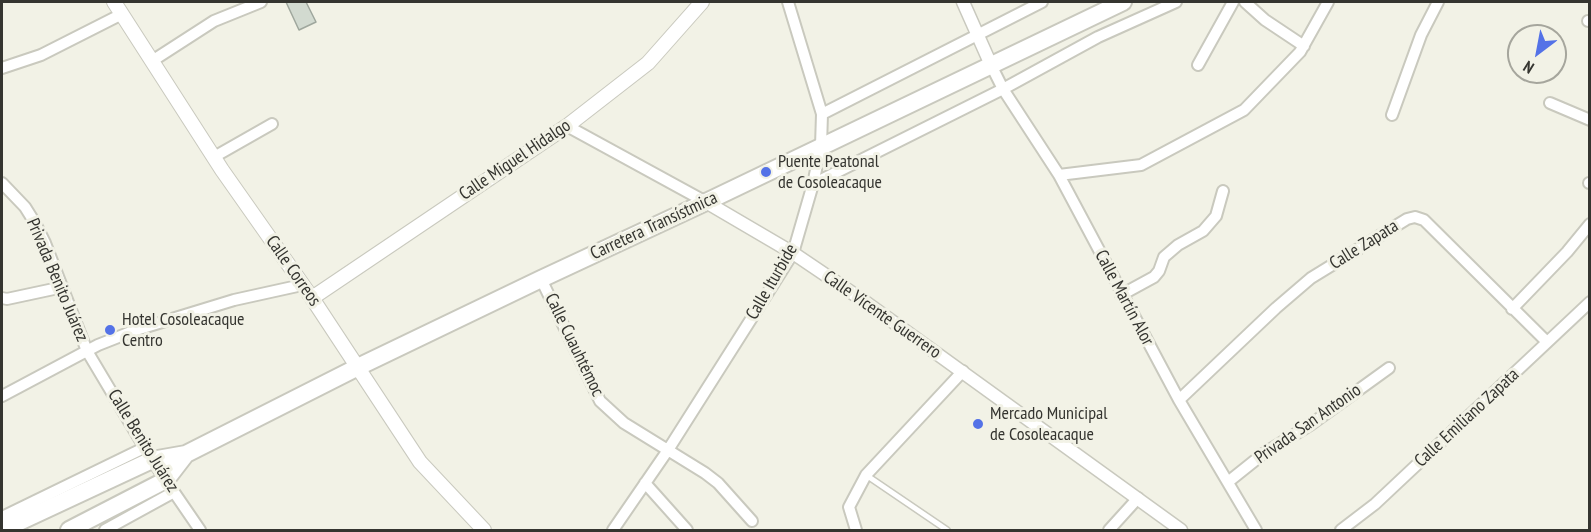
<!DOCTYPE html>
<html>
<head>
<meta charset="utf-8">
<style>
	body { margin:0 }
	#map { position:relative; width:1591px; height:532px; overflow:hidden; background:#f2f2e6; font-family:"PT Sans Narrow",sans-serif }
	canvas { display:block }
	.frame { position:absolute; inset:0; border:3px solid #353530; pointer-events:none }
	.north { position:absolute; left:1507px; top:24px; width:60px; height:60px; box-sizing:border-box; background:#f2f2e6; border:2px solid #a6a69d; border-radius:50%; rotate:212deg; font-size:16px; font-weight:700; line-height:24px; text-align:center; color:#353530 }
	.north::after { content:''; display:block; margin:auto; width:21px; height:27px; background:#5472e7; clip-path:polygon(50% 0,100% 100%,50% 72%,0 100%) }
</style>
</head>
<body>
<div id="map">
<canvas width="1591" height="532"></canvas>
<div class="frame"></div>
<div class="north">N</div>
</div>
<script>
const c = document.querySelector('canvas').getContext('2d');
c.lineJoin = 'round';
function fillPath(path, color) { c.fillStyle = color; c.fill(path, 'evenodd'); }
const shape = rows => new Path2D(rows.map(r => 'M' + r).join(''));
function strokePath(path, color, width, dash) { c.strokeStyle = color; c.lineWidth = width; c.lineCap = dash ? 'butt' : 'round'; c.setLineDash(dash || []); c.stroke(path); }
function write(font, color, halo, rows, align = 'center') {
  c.font = font + ' "PT Sans Narrow",sans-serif'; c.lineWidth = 6; c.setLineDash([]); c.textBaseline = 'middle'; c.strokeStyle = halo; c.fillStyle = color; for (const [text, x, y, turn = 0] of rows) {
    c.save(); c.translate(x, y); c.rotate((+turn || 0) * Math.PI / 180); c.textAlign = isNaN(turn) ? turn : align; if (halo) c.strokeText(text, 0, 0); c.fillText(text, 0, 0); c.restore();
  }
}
const building = shape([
	[286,2,306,2,316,22,299,30,286,2]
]);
fillPath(building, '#d2dad0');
strokePath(building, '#9fa79d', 1.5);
const service = shape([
	[866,475,947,530]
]);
const minor = shape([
	[1245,2,1265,20,1304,46],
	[1588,21,1590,21],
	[152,61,214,21,261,2],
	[991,65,1003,89,1059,175,1179,400,1256,530],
	[1198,65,1233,2],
	[2,68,41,55,122,14],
	[1550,103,1590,120],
	[822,114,1042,2],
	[1392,115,1421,35,1438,2],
	[567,126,706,202],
	[214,157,272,124],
	[1059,175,1141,165,1244,110,1300,52,1328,2],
	[2,183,25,207,35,223,45,243,87,351,152,460,200,530],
	[1589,183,1590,183],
	[813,184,1003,89,1098,37,1176,2],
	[541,279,600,401,624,423,705,473,718,483,752,521],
	[1121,295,1154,277,1159,271,1164,257,1178,245,1203,231,1216,216,1223,191],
	[2,298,7,299,63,287],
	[1512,309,1567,252,1590,224],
	[2,396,98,345,136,330,234,300,302,285],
	[1179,400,1276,308,1311,278,1407,219,1415,217,1424,220,1547,342],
	[1228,482,1263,454,1310,425,1389,368],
	[645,483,687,530],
	[2,517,146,447],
	[105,530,174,492],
	[613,530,668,450,793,253,813,184,821,146,822,114,788,2],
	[856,530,849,507,866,475,963,371],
	[1109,530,1138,498],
	[1341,530,1375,504,1590,302]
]);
const tertiary = shape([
	[963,2,991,65],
	[706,202,793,253,864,301,1181,530]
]);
const secondary = shape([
	[114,2,222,170,312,298,420,462,484,530],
	[312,298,567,126,648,63,702,2]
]);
const primary = shape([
	[2,530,152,460,186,454,358,367,541,279,706,202,1123,2],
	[69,530,166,480,186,454]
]);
strokePath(service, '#c9c9be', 8);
strokePath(minor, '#c9c9be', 14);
strokePath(tertiary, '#c9c9be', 15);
strokePath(secondary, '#c9c9be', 16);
strokePath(primary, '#c9c9be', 20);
strokePath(service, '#fff', 5);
strokePath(minor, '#fff', 10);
strokePath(tertiary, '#fff', 12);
strokePath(secondary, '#fff', 14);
strokePath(primary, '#fff', 16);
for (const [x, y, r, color] of [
	[766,172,6,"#5472e7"],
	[110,330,6,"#5472e7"],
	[978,424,6,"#5472e7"]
]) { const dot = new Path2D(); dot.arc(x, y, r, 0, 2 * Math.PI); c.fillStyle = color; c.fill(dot); strokePath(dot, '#f2f2e6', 2); }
write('18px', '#353530', '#f2f2e6', [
	["Calle Miguel Hidalgo",515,160,-34],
	["Carretera Transístmica",654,226,-25],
	["Calle Zapata",1364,245,-32],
	["Calle Correos",293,271,55],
	["Privada Benito Juárez",57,280,67],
	["Calle Iturbide",772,282,-60],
	["Calle Martín Alor",1124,298,62],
	["Calle Vicente Guerrero",882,315,35],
	["Calle Cuauhtémoc",574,345,64],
	["Calle Emiliano Zapata",1467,418,-43],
	["Privada San Antonio",1308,424,-35],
	["Calle Benito Juárez",143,441,58]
]);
write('18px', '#353530', '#f2f2e6', [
	["Puente Peatonal",778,162],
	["de Cosoleacaque",778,183],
	["Hotel Cosoleacaque",122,320],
	["Centro",122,341],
	["Mercado Municipal",990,414],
	["de Cosoleacaque",990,435]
], 'left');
</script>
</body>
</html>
